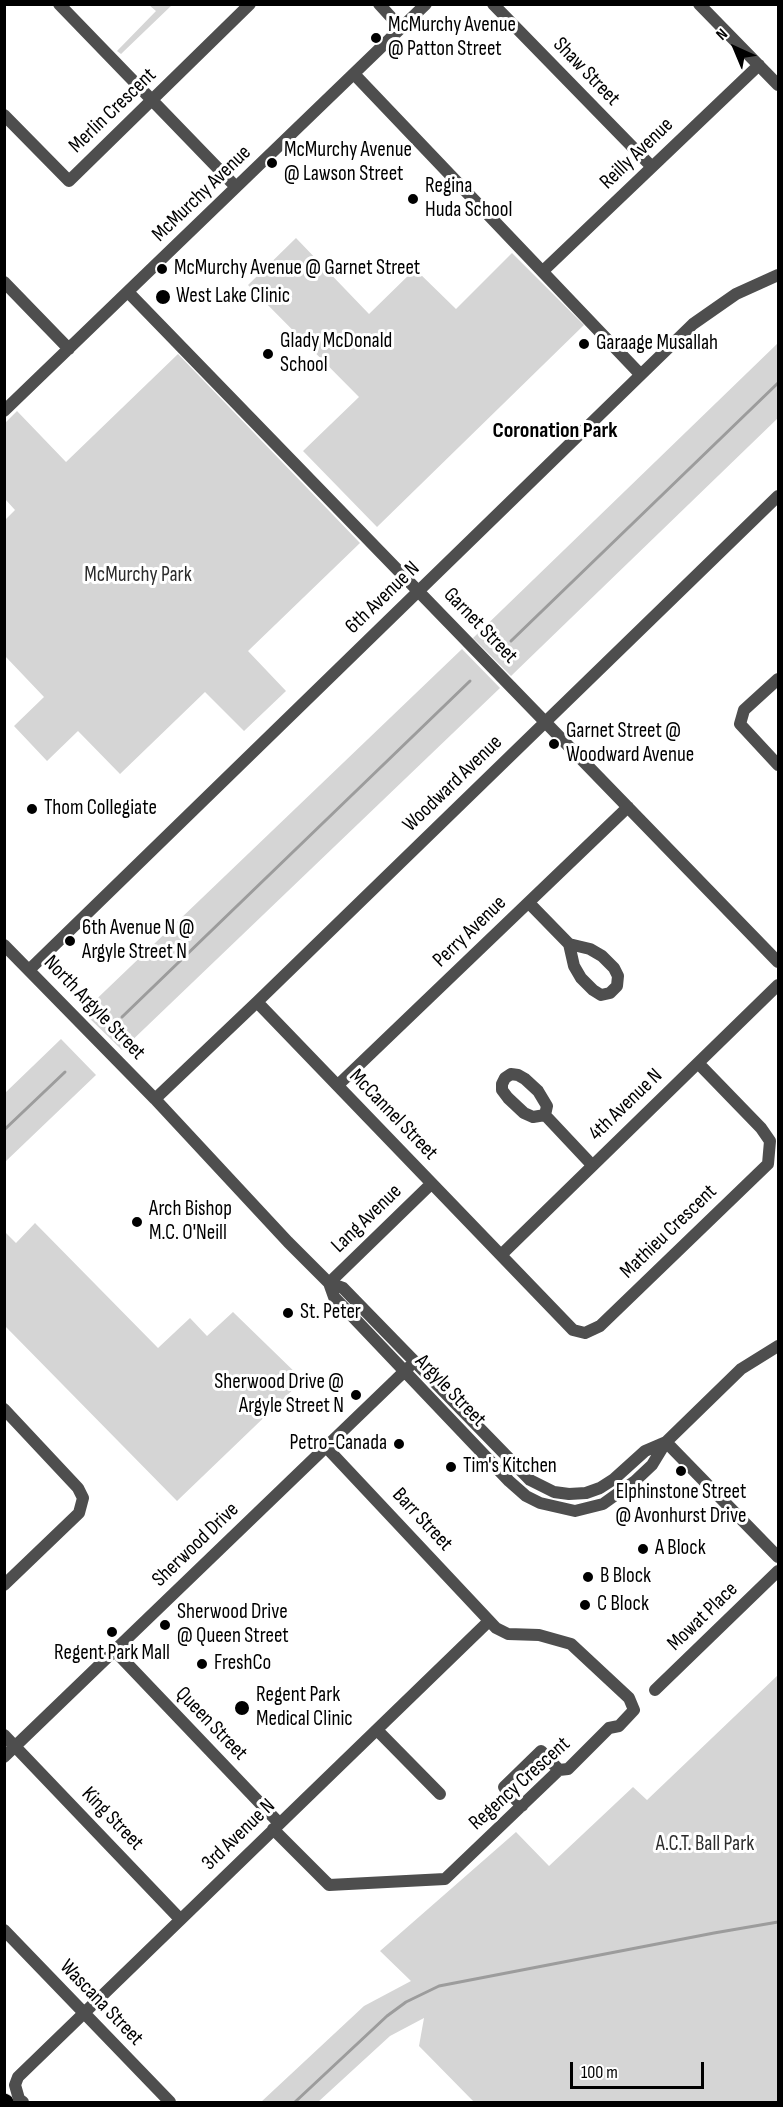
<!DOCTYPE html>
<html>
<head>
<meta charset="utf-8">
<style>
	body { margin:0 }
	#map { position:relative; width:783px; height:2107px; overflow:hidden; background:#fff; font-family:"Sofia Sans Condensed",sans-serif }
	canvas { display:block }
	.frame { position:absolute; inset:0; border:6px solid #000; pointer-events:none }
	.north { position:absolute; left:705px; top:18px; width:60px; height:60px; -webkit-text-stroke:4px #fff; paint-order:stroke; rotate:316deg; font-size:16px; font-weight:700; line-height:24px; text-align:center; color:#000 }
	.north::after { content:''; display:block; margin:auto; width:21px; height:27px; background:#000; clip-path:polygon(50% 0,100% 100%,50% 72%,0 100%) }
	.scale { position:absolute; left:570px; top:2062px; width:134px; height:27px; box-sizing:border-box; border:3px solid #000; border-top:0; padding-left:8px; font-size:18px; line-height:21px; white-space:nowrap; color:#000; -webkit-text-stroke:4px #fff; paint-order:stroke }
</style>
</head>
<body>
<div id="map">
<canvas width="783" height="2107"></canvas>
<div class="frame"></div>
<div class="north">N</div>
<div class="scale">100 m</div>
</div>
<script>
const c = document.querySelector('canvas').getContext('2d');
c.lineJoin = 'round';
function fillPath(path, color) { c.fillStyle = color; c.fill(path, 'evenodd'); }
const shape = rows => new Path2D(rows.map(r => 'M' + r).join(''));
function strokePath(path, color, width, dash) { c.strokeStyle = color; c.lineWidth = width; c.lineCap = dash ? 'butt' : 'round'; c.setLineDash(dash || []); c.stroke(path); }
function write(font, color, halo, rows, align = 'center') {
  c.font = font + ' "Sofia Sans Condensed",sans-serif'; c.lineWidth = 6; c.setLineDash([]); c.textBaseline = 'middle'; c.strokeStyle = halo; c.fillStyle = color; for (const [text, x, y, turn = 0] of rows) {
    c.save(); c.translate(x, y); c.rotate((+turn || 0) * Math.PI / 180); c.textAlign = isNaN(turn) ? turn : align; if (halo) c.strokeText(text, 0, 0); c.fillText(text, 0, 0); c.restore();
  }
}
fillPath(shape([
	[149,5,172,5,121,54,117,51,156,11],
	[296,238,369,314,415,269,456,309,512,253,584,325,377,527,303,451,359,397,248,285],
	[778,343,778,418,511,676,473,638],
	[178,354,360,543,248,651,286,691,244,731,205,692,120,774,78,731,47,761,14,726,44,697,5,656,5,520,15,510,5,499,5,423,17,411,66,462],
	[462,649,500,688,122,1050,83,1012],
	[61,1039,96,1075,5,1162,5,1093],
	[35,1223,158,1348,190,1318,207,1336,233,1312,303,1380,177,1501,5,1326,5,1232,16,1243],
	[778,1675,778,2102,474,2102,419,2046,424,2018,390,2036,318,2102,261,2102,364,2006,411,1981,380,1951,516,1832,549,1866,633,1787,647,1800]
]), '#d5d5d5');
strokePath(shape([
	[511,641,778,383],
	[122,1017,470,681],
	[4,1130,65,1072],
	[295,2102,387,2016,406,2002,439,1986,714,1933,778,1922]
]), '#9c9c9c', 3);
const major = shape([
	[4,2101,6,2102]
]);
strokePath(major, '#dbdbdb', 17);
strokePath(shape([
	[59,4,236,187],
	[379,4,401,28],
	[493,4,652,167],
	[699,4,778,85],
	[354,74,640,374],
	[4,115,69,181,250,4],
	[543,271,759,65],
	[4,282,69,349],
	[128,292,778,962],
	[4,411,426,4],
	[778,679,744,710,740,724,778,765],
	[529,903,569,944,574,966,581,978,593,990,601,995,610,993,617,986,618,976,614,968,602,956,590,949,569,944],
	[4,945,155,1099,288,1242,329,1283,343,1288,530,1480,554,1492,569,1494,586,1493,600,1488,614,1479,645,1451,666,1442],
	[29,970,693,324,736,294,778,275],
	[257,1002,573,1330,585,1333,600,1326,768,1164,770,1141,761,1128,698,1063],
	[511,1074,518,1075,525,1079,538,1091,547,1106,545,1115,533,1117,524,1113,508,1098,502,1090,502,1084,505,1078,511,1074],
	[338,1085,628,807],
	[155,1099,257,1002,778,496],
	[545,1115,592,1165],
	[501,1255,778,985],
	[329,1283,334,1297,509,1481,526,1496,540,1503,575,1511,603,1504,635,1481,652,1465,666,1442,741,1369,778,1346],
	[329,1283,431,1184],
	[4,1409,78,1488,83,1498,79,1513,4,1585],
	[666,1442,778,1557],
	[115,1651,279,1823],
	[655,1690,778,1571],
	[377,1730,440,1794],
	[4,1735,180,1919],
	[4,1757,409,1367],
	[522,1806,504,1787,541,1751,559,1770],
	[273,1829,329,1885,445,1879,559,1770,568,1769,609,1728,619,1726,634,1710,629,1698,571,1644,539,1635,508,1634,496,1628,326,1447],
	[4,1930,170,2102],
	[23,2102,19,2099,15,2085,18,2077,489,1621]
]), '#4e4e4e', 12);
strokePath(major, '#000', 15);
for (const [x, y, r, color] of [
	[376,38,6,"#000"],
	[272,163,6,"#000"],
	[413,199,6,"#000"],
	[162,269,6,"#000"],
	[163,297,8,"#000"],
	[584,344,6,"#000"],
	[268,354,6,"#000"],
	[554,744,6,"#000"],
	[32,809,6,"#000"],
	[70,941,6,"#000"],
	[137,1222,6,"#000"],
	[288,1313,6,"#000"],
	[356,1395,6,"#000"],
	[399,1444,6,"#000"],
	[451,1467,6,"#000"],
	[681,1471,6,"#000"],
	[643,1549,6,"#000"],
	[588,1577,6,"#000"],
	[585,1605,6,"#000"],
	[165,1625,6,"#000"],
	[112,1632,6,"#000"],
	[202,1664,6,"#000"],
	[242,1708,8,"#000"]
]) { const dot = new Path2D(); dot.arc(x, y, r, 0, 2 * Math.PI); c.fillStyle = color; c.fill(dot); strokePath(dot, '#fff', 2); }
write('21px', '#000', '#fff', [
	["McMurchy Avenue",388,26],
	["@ Patton Street",388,50],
	["McMurchy Avenue",284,151],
	["@ Lawson Street",284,175],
	["Regina",425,187],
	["Huda School",425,211],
	["McMurchy Avenue @ Garnet Street",174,269],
	["West Lake Clinic",176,297],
	["Glady McDonald",280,342],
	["School",280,366],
	["Garaage Musallah",596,344],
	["Garnet Street @",566,732],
	["Woodward Avenue",566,756],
	["Thom Collegiate",44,809],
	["6th Avenue N @",82,929],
	["Argyle Street N",82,953],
	["Arch Bishop",149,1210],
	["M.C. O'Neill",149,1234],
	["St. Peter",300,1313],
	["Sherwood Drive @",344,1383,"right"],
	["Argyle Street N",344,1407,"right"],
	["Petro-Canada",387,1444,"right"],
	["Tim's Kitchen",463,1467],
	["Elphinstone Street",681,1493,"center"],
	["@ Avonhurst Drive",681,1517,"center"],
	["A Block",655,1549],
	["B Block",600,1577],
	["C Block",597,1605],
	["Sherwood Drive",177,1613],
	["@ Queen Street",177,1637],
	["Regent Park Mall",112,1654,"center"],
	["FreshCo",214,1664],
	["Regent Park",256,1696],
	["Medical Clinic",256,1720]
], 'left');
write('21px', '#000', '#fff', [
	["Shaw Street",586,72,46],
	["Merlin Crescent",113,111,-44],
	["Reilly Avenue",637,154,-44],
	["McMurchy Avenue",202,194,-44],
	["6th Avenue N",383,598,-44],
	["Garnet Street",480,626,46],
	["Woodward Avenue",453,784,-44],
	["Perry Avenue",470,932,-44],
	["North Argyle Street",94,1008,46],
	["4th Avenue N",626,1105,-44],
	["McCannel Street",393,1115,46],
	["Lang Avenue",367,1219,-44],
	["Mathieu Crescent",669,1232,-44],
	["Argyle Street",450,1391,46],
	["Barr Street",422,1520,47],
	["Sherwood Drive",196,1545,-44],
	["Mowat Place",703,1617,-44],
	["Queen Street",211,1724,46],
	["Regency Crescent",520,1784,-42],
	["King Street",112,1819,46],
	["3rd Avenue N",239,1835,-44],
	["Wascana Street",101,2003,46]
]);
write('21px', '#2c2c2c', '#fff', [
	["McMurchy Park",138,576],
	["A.C.T. Ball Park",705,1845]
]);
write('bold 22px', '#000', '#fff', [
	["Coronation Park",555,431]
]);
</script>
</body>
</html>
